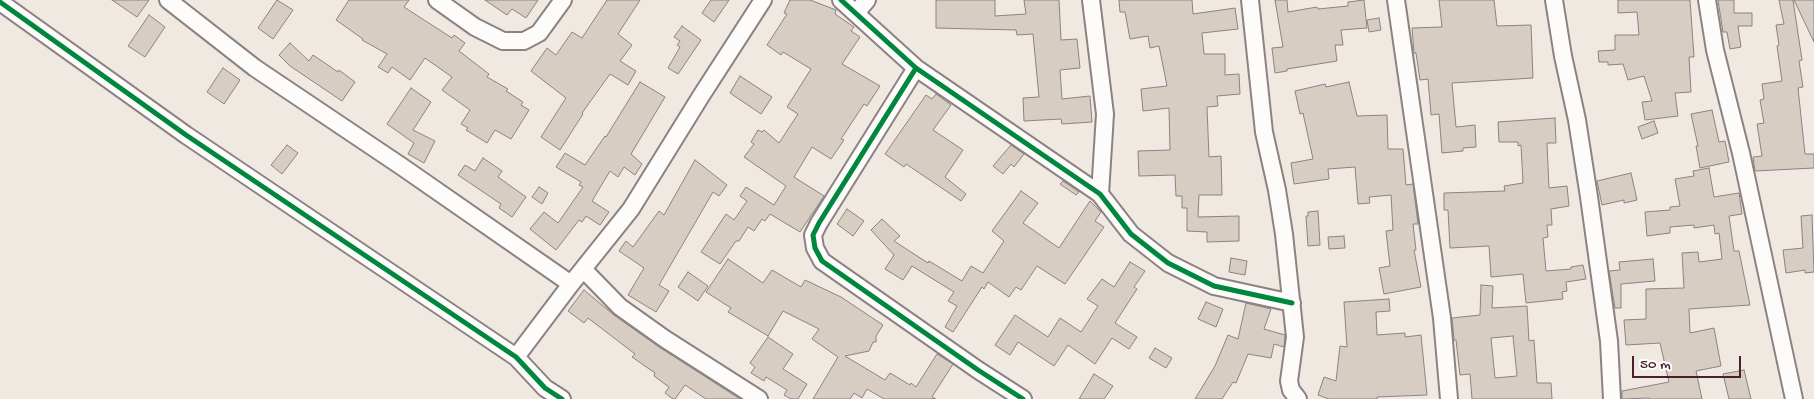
<!DOCTYPE html>
<html>
<head>
<meta charset="utf-8">
<style>
	body { margin:0 }
	#map { position:relative; width:1814px; height:399px; overflow:hidden; background:#efe9e2; font-family:"Gochi Hand",sans-serif }
	canvas { display:block }
	.scale { position:absolute; left:1632px; top:356px; width:109px; height:22px; box-sizing:border-box; border:2px solid #4a1f2b; border-top:0; padding-left:6px; font-size:15px; line-height:18px; white-space:nowrap; color:#4a1f2b; -webkit-text-stroke:4px #fff; paint-order:stroke }
</style>
</head>
<body>
<div id="map">
<canvas width="1814" height="399"></canvas>
<div class="scale">50 m</div>
</div>
<script>
const c = document.querySelector('canvas').getContext('2d');
c.lineJoin = 'round';
function fillPath(path, color) { c.fillStyle = color; c.fill(path, 'evenodd'); }
const shape = rows => new Path2D(rows.map(r => 'M' + r).join(''));
function strokePath(path, color, width, dash) { c.strokeStyle = color; c.lineWidth = width; c.lineCap = dash ? 'butt' : 'round'; c.setLineDash(dash || []); c.stroke(path); }
const building = shape([
	[112,0,149,0,137,17,112,0],
	[277,0,293,10,273,39,258,28,277,0],
	[349,0,409,0,404,7,452,38,454,35,465,43,459,51,489,74,487,77,508,89,506,91,523,102,521,105,529,110,511,139,495,130,487,143,466,130,468,128,461,124,470,110,442,90,452,77,425,58,410,80,392,67,388,73,378,67,387,54,362,40,363,39,336,20,349,0],
	[485,0,538,0,526,18,512,9,507,15,485,0],
	[607,0,640,0,618,34,632,45,620,61,636,71,628,85,610,74,582,113,583,114,560,150,541,137,566,98,531,71,547,48,556,55,572,32,582,38,607,0],
	[711,0,729,0,714,22,702,13,711,0],
	[790,0,810,0,836,10,835,14,854,27,851,31,860,37,842,64,880,86,867,106,864,104,841,139,844,140,831,159,812,147,794,177,824,196,800,232,770,214,765,221,762,219,754,231,748,227,739,241,736,241,720,264,701,252,726,214,734,220,747,201,740,196,746,187,774,205,786,186,744,157,754,144,751,142,758,130,762,132,764,130,779,143,798,114,787,107,811,69,783,52,781,55,767,45,787,14,784,13,790,0],
	[936,0,995,0,995,16,1026,14,1024,0,1059,0,1061,40,1077,39,1080,68,1060,70,1062,99,1090,96,1092,122,1062,124,1061,119,1024,121,1023,98,1039,97,1033,34,1017,35,1016,30,936,28,936,0],
	[1119,0,1192,0,1193,14,1235,8,1238,29,1202,33,1204,54,1225,54,1225,75,1239,74,1240,94,1217,96,1218,106,1207,107,1209,157,1221,156,1222,195,1199,195,1198,217,1239,216,1239,241,1207,242,1207,232,1187,231,1187,208,1182,208,1182,196,1176,196,1175,175,1139,176,1138,151,1170,150,1169,108,1143,111,1141,89,1167,86,1159,46,1150,48,1148,36,1130,39,1125,12,1120,12,1119,0],
	[1275,0,1287,0,1288,12,1317,7,1318,9,1348,6,1348,2,1364,0,1367,28,1341,30,1343,45,1335,45,1337,61,1287,69,1287,71,1275,73,1272,48,1283,47,1275,0],
	[1439,0,1494,0,1497,26,1531,25,1533,78,1452,83,1456,127,1475,125,1476,147,1463,148,1463,151,1442,153,1439,114,1431,115,1428,79,1420,80,1416,53,1414,53,1412,28,1442,27,1439,0],
	[1618,0,1690,0,1694,57,1689,57,1691,92,1675,93,1678,116,1645,120,1642,102,1652,101,1644,76,1628,80,1623,64,1608,65,1608,62,1599,62,1598,51,1615,50,1615,35,1639,35,1637,12,1618,13,1618,0],
	[1718,0,1734,0,1734,13,1752,13,1752,26,1738,26,1741,47,1730,49,1727,32,1723,32,1718,0],
	[1779,0,1793,0,1802,60,1799,61,1803,87,1798,88,1805,154,1814,154,1814,168,1755,171,1753,157,1762,156,1757,124,1764,123,1760,100,1764,99,1762,84,1782,81,1777,46,1779,45,1776,25,1784,24,1779,0],
	[1794,0,1814,0,1814,42,1794,0],
	[149,15,165,27,145,57,128,46,149,15],
	[1379,18,1381,30,1369,32,1367,20,1379,18],
	[682,26,701,40,678,74,668,68,680,47,677,45,680,41,674,37,682,26],
	[290,43,309,61,313,55,338,72,339,70,355,82,342,101,290,66,279,55,290,43],
	[223,68,240,80,224,104,207,92,223,68],
	[740,76,772,97,761,114,730,93,740,76],
	[640,82,665,97,631,154,642,164,635,175,624,167,618,177,610,171,592,201,609,212,600,225,586,216,582,222,579,220,556,250,530,229,544,212,558,223,583,187,579,185,581,182,556,167,565,153,585,165,605,136,606,137,640,82],
	[1349,82,1357,116,1387,115,1388,149,1403,149,1406,185,1413,184,1418,224,1413,224,1416,250,1414,250,1421,287,1384,294,1379,268,1390,266,1386,231,1393,230,1391,195,1369,197,1370,203,1358,204,1355,167,1328,169,1329,179,1294,184,1291,163,1313,159,1303,113,1300,114,1295,91,1325,84,1326,87,1349,82],
	[411,88,431,102,413,130,435,141,424,163,408,154,414,143,387,124,411,88],
	[936,94,951,105,933,130,963,150,945,177,966,194,961,201,906,164,904,167,885,154,926,95,932,99,936,94],
	[1712,110,1719,142,1725,141,1729,162,1700,168,1696,146,1698,146,1691,114,1712,110],
	[1555,118,1556,143,1547,143,1549,188,1567,186,1569,206,1551,209,1552,225,1547,225,1548,237,1543,238,1546,271,1571,269,1571,267,1583,265,1586,279,1566,282,1567,291,1562,292,1563,299,1526,303,1523,274,1491,277,1489,246,1450,248,1448,210,1444,210,1444,193,1505,191,1504,186,1523,183,1521,145,1518,146,1518,142,1499,142,1498,122,1555,118],
	[1654,121,1658,133,1642,139,1638,127,1654,121],
	[287,145,298,153,282,174,271,165,287,145],
	[1011,145,1024,154,1014,167,1011,164,1003,174,993,166,1011,145],
	[483,158,502,171,498,177,526,197,512,217,499,208,501,204,458,175,465,165,475,171,483,158],
	[695,160,727,185,719,196,713,192,659,285,669,291,656,312,628,295,644,268,619,251,626,241,633,247,659,211,664,215,695,160],
	[1709,168,1714,197,1739,193,1742,214,1729,216,1734,251,1739,251,1750,305,1689,309,1690,333,1714,328,1721,366,1696,371,1702,399,1649,399,1649,398,1622,399,1622,391,1669,382,1660,343,1626,345,1624,320,1646,319,1646,289,1684,288,1682,253,1698,252,1699,262,1722,259,1719,233,1715,234,1714,225,1694,228,1694,225,1670,227,1670,233,1647,236,1645,212,1670,210,1670,207,1680,206,1675,179,1694,176,1693,171,1709,168],
	[1631,173,1637,200,1624,203,1624,200,1602,205,1597,181,1631,173],
	[1063,181,1079,192,1076,195,1060,184,1063,181],
	[539,187,548,193,542,204,532,197,539,187],
	[1021,191,1038,203,1023,223,1059,248,1090,201,1101,212,1095,221,1104,227,1065,284,1037,266,1021,290,1016,287,1009,297,988,282,984,289,982,287,953,332,945,327,957,306,948,301,954,292,912,266,903,280,885,269,894,255,871,230,882,219,900,236,894,241,928,263,929,261,962,281,971,266,983,273,1004,241,992,231,1021,191],
	[847,209,864,221,853,236,837,224,847,209],
	[1318,211,1320,245,1308,246,1306,216,1308,216,1308,212,1318,211],
	[1812,215,1814,272,1805,273,1805,270,1786,273,1783,250,1803,248,1801,216,1812,215],
	[1344,236,1345,248,1329,249,1328,237,1344,236],
	[1231,258,1247,261,1245,275,1229,272,1231,258],
	[728,259,763,283,772,270,801,287,805,280,841,297,883,325,876,336,876,342,873,342,869,351,845,356,885,380,890,373,910,385,911,383,916,387,937,354,953,364,932,397,936,399,884,399,867,389,862,398,854,393,850,399,813,399,838,357,812,339,819,329,783,311,768,336,728,312,731,308,706,292,728,259],
	[1653,259,1655,281,1621,284,1621,308,1615,308,1609,271,1620,270,1619,262,1653,259],
	[1130,262,1145,271,1134,287,1137,289,1115,323,1137,337,1129,349,1112,338,1095,364,1068,345,1054,366,1018,342,1010,355,995,345,1015,315,1048,337,1060,318,1081,332,1098,306,1087,299,1102,279,1114,287,1130,262],
	[688,272,708,286,698,301,678,287,688,272],
	[1481,285,1493,286,1492,308,1527,306,1529,341,1534,340,1537,383,1551,383,1552,399,1472,399,1470,374,1460,375,1456,340,1454,340,1452,318,1480,315,1481,285],
	[1513,336,1517,376,1495,378,1491,338,1513,336],
	[584,290,614,315,659,347,740,399,706,399,685,385,675,399,673,399,665,393,669,387,654,376,655,373,632,357,635,354,588,318,584,323,568,311,584,290],
	[1389,299,1390,311,1376,312,1377,335,1405,333,1405,337,1421,335,1427,395,1377,397,1377,399,1329,399,1318,395,1324,377,1336,381,1340,346,1347,347,1344,302,1389,299],
	[1206,302,1223,309,1216,327,1198,319,1206,302],
	[1246,303,1271,309,1264,329,1285,335,1284,347,1274,344,1271,358,1248,354,1236,383,1233,382,1222,399,1195,399,1215,366,1228,335,1238,339,1246,303],
	[768,337,793,354,783,369,807,384,798,399,791,399,784,395,787,390,766,377,764,381,751,373,755,367,750,363,768,337],
	[1155,348,1172,358,1166,368,1149,358,1155,348],
	[1744,370,1751,399,1729,399,1723,374,1744,370],
	[1094,374,1113,386,1104,399,1079,399,1094,374]
]);
fillPath(building, '#d7cdc2');
strokePath(building, '#8d8281', 1);
const street = shape([
	[168,0,255,68,401,166,571,284],
	[437,0,475,27,503,41,524,41,539,33,563,0],
	[841,0,916,68,1100,194,1131,234,1168,263,1214,286,1292,303],
	[1091,0,1105,114,1100,194],
	[1250,0,1264,132,1277,190,1284,234,1295,337,1289,381,1291,390,1298,399],
	[1396,0,1442,318,1449,399],
	[1554,0,1563,56,1577,120,1589,197,1609,341,1612,399],
	[1707,0,1715,50,1741,153,1794,399],
	[0,2,186,135,516,357,545,388,562,399],
	[856,13,867,0],
	[916,68,819,223,813,235,815,248,822,261,978,370,1023,399],
	[583,269,620,307,665,339,759,399],
	[516,357,571,284,631,209,701,96,763,0]
]);
strokePath(street, '#8d8281', 20);
strokePath(street, '#fdfcfb', 16);
strokePath(shape([
	[841,0,916,68,1100,194,1131,234,1168,263,1214,286,1292,303],
	[0,2,186,135,516,357,545,388,562,399],
	[916,68,819,223,813,235,815,248,822,261,978,370,1023,399]
]), '#00873e', 5);
</script>
</body>
</html>
